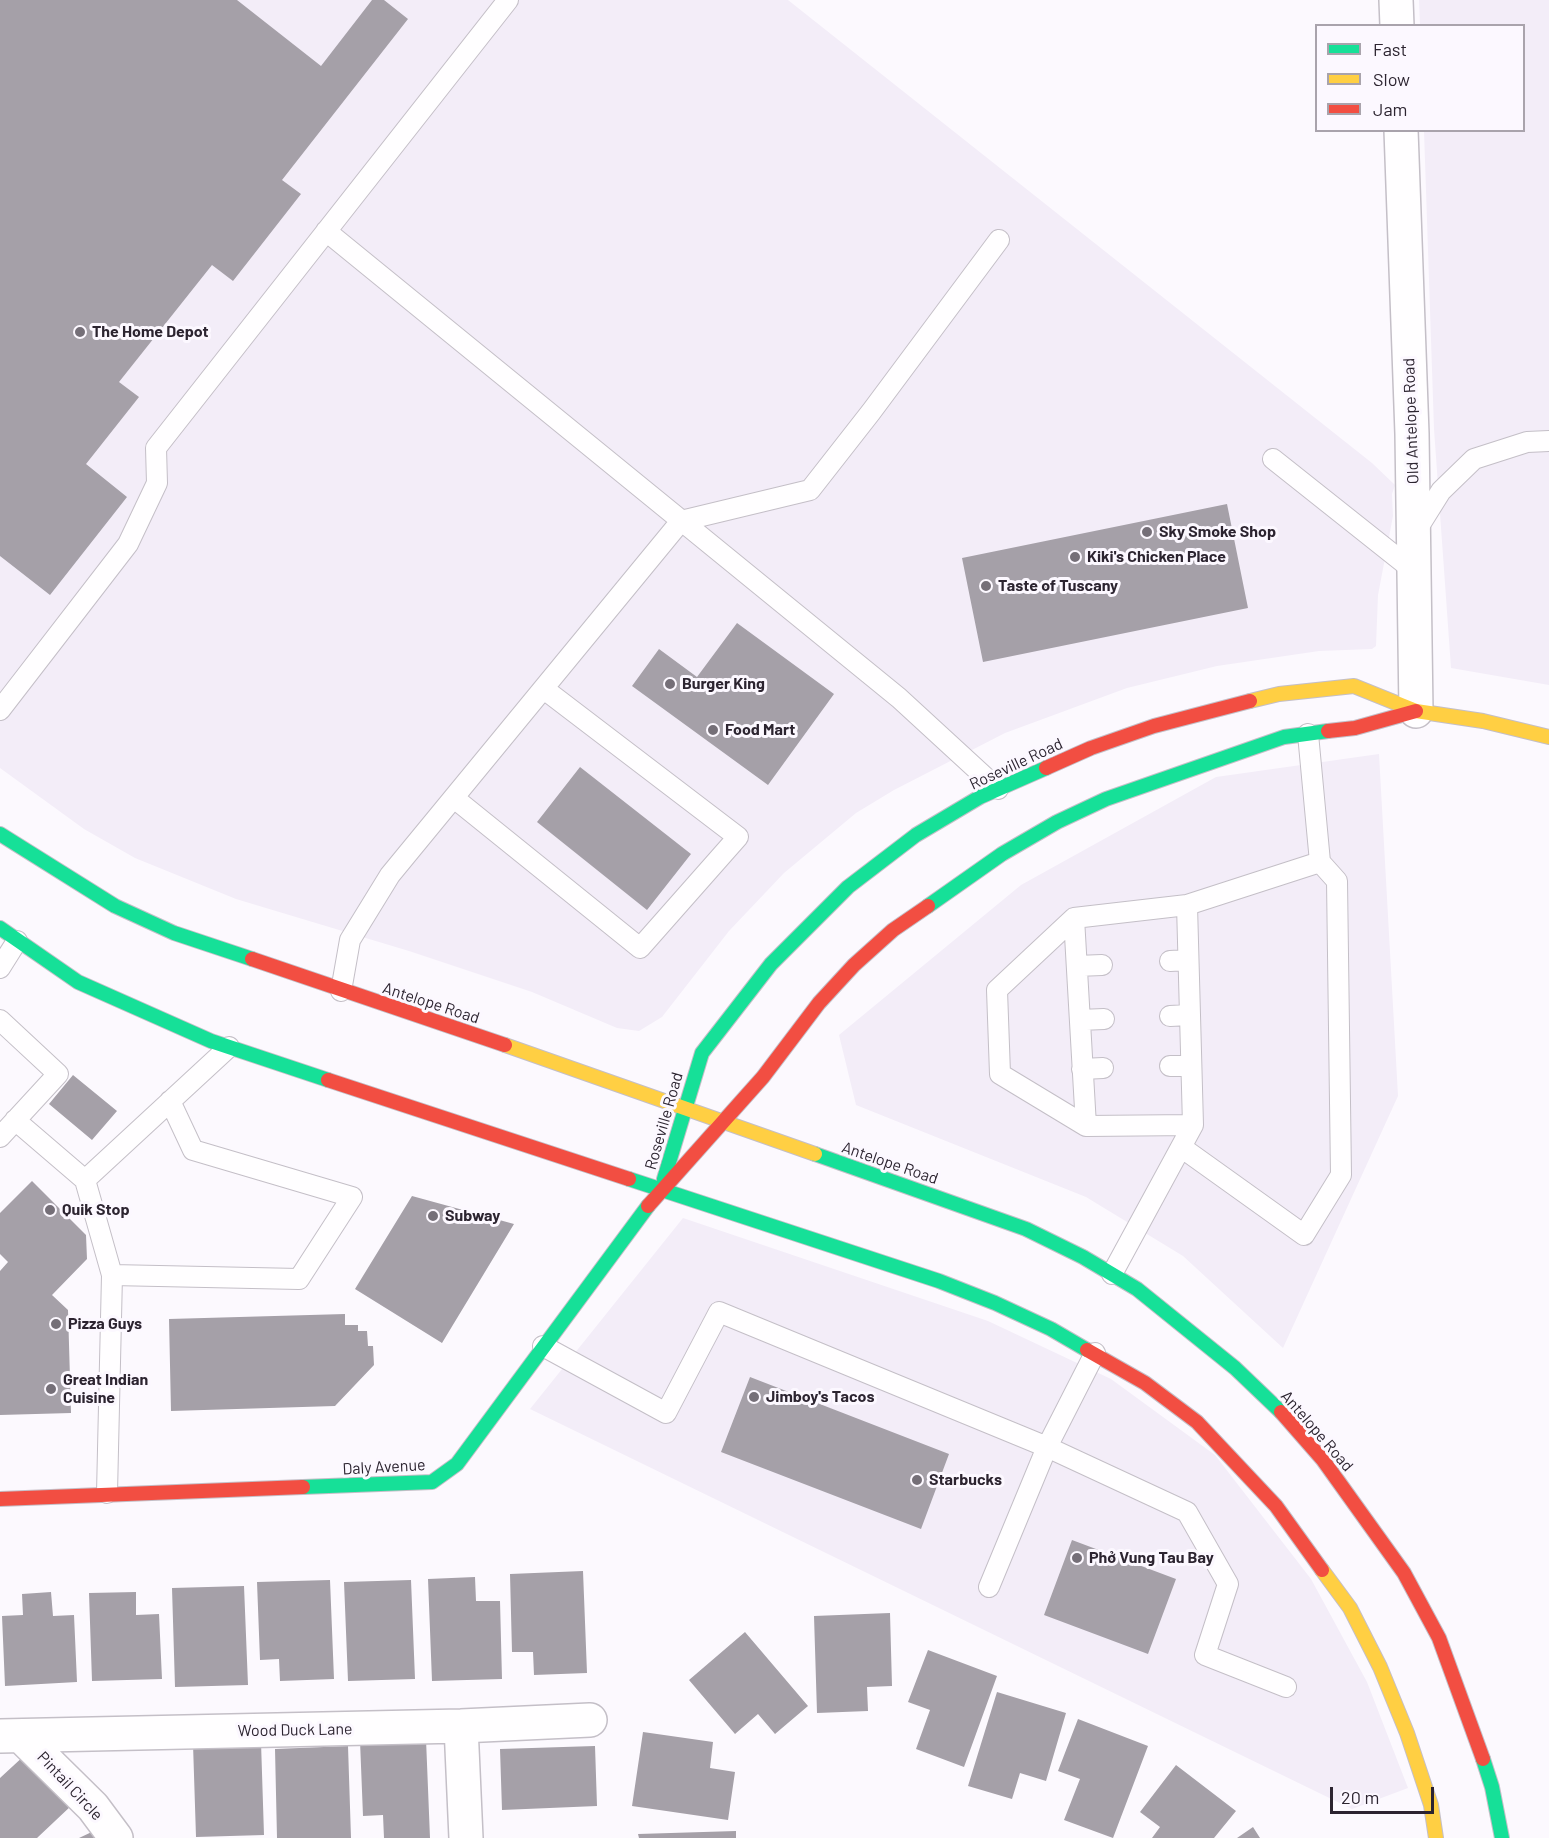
<!DOCTYPE html>
<html>
<head>
<meta charset="utf-8">
<style>
	body { margin:0 }
	#map { position:relative; width:1549px; height:1838px; overflow:hidden; background:#fcf9fe; font-family:Barlow,sans-serif }
	canvas { display:block }
	.legend { position:absolute; left:1315px; top:24px; width:210px; height:108px; box-sizing:border-box; background:#fcf8ff; border:2px solid #a9a3ac; margin:0; padding:8px 10px; list-style:none; font-size:18px; color:#2c2430 }
	.legend li { display:flex; align-items:center; gap:12px; height:30px }
	.legend b { width:30px; border:2px solid #a9a3ac }
	.scale { position:absolute; left:1330px; top:1787px; width:104px; height:27px; box-sizing:border-box; border:3px solid #2c2430; border-top:0; padding-left:8px; font-size:18px; line-height:21px; white-space:nowrap; color:#2c2430; -webkit-text-stroke:4px #fcf8ff; paint-order:stroke }
</style>
</head>
<body>
<div id="map">
<canvas width="1549" height="1838"></canvas>
<ul class="legend">
<li><b style="height:8px;background:#16e098"></b>Fast</li>
<li><b style="height:8px;background:#ffcf43"></b>Slow</li>
<li><b style="height:8px;background:#f24e42"></b>Jam</li>
</ul>
<div class="scale">20 m</div>
</div>
<script>
const c = document.querySelector('canvas').getContext('2d');
c.lineJoin = 'round';
function fillPath(path, color) { c.fillStyle = color; c.fill(path, 'evenodd'); }
const shape = rows => new Path2D(rows.map(r => 'M' + r).join(''));
function strokePath(path, color, width, dash) { c.strokeStyle = color; c.lineWidth = width; c.lineCap = dash ? 'butt' : 'round'; c.setLineDash(dash || []); c.stroke(path); }
function write(font, color, halo, rows, align = 'center') {
  c.font = font + ' Barlow,sans-serif'; c.lineWidth = 6; c.setLineDash([]); c.textBaseline = 'middle'; c.strokeStyle = halo; c.fillStyle = color; for (const [text, x, y, turn = 0] of rows) {
    c.save(); c.translate(x, y); c.rotate((+turn || 0) * Math.PI / 180); c.textAlign = isNaN(turn) ? turn : align; if (halo) c.strokeText(text, 0, 0); c.fillText(text, 0, 0); c.restore();
  }
}
fillPath(shape([
	[0,0,788,0,1372,463,1395,485,1392,494,1393,516,1378,595,1376,646,1372,649,1319,651,1217,666,1127,688,1005,733,894,790,856,813,784,873,729,931,662,1017,639,1031,617,1028,532,992,409,951,236,899,135,858,84,829,0,768],
	[1419,0,1549,0,1549,685,1451,668,1434,429,1424,131,1524,130,1524,26,1420,25],
	[1379,754,1398,1096,1283,1348,1183,1256,1086,1197,856,1105,839,1035,1021,885,1216,777],
	[683,1218,988,1321,1111,1379,1215,1455,1311,1579,1367,1682,1408,1788,1352,1809,530,1409]
]), '#f3edf8');
fillPath(shape([
	[0,0,237,0,321,66,372,0,384,0,408,19,282,180,301,194,233,281,212,265,119,382,139,397,86,464,127,497,50,595,0,556],
	[1227,504,1248,608,983,662,962,558],
	[737,623,834,694,768,785,632,686,659,649,697,677],
	[580,767,691,854,647,910,537,822],
	[73,1075,117,1111,92,1140,49,1104],
	[32,1181,86,1235,87,1259,52,1295,68,1310,71,1413,0,1415,0,1271,8,1262,0,1254,0,1213],
	[412,1196,514,1224,442,1343,355,1289],
	[345,1314,345,1325,358,1325,358,1331,367,1331,368,1346,373,1346,374,1365,335,1406,171,1411,169,1319],
	[750,1377,949,1454,921,1529,721,1452],
	[1072,1540,1176,1579,1148,1654,1044,1615],
	[583,1571,587,1673,534,1675,533,1652,512,1652,510,1574],
	[475,1577,476,1601,500,1601,502,1679,432,1681,428,1579],
	[330,1580,334,1679,280,1681,279,1659,260,1660,257,1582],
	[411,1580,415,1679,348,1681,344,1582],
	[244,1586,248,1685,175,1687,172,1588],
	[51,1592,53,1616,74,1615,77,1682,5,1686,2,1616,23,1615,22,1594],
	[136,1592,136,1615,159,1614,162,1679,92,1681,89,1593],
	[890,1613,892,1686,867,1687,868,1711,817,1713,814,1616],
	[745,1632,808,1706,775,1734,758,1714,735,1734,689,1680],
	[928,1650,997,1676,964,1767,916,1749,930,1710,908,1702],
	[997,1692,1066,1713,1046,1781,1020,1773,1012,1799,968,1786],
	[1078,1719,1148,1746,1113,1838,1064,1820,1080,1779,1058,1771],
	[643,1732,713,1742,710,1768,735,1772,728,1820,632,1806],
	[426,1739,430,1838,384,1838,383,1815,363,1816,360,1741],
	[261,1742,264,1835,196,1837,193,1744],
	[348,1746,351,1838,277,1838,275,1749],
	[595,1746,597,1806,502,1810,500,1749],
	[26,1754,72,1805,37,1838,0,1838,0,1778],
	[1176,1765,1236,1811,1214,1838,1152,1838,1160,1827,1140,1812],
	[1253,1827,1260,1838,1237,1838],
	[96,1830,100,1838,79,1838],
	[736,1831,736,1838,639,1838,638,1834]
]), '#a5a0a8');
const lane = shape([
	[326,231,899,698,998,789],
	[1273,459,1414,571],
	[1416,531,1441,491,1474,459,1527,442,1549,441],
	[0,710,128,544,157,483,156,448,508,0],
	[454,798,640,948,738,837,544,689],
	[1187,905,1074,918,1086,1126,1193,1125],
	[1074,918,997,990,1000,1074,1086,1126],
	[1170,961,1188,960],
	[1077,966,1102,965],
	[0,968,17,941],
	[341,991,350,940,390,875,681,521,810,490,871,412,999,240],
	[1170,1016,1189,1015],
	[0,1020,58,1074,0,1137],
	[1080,1020,1104,1019],
	[1170,1066,1191,1066],
	[1082,1069,1103,1068],
	[15,1120,85,1180,229,1047],
	[1181,1147,1304,1235,1341,1175,1337,881,1320,862],
	[85,1180,112,1275],
	[1112,1274,1193,1125,1187,905,1320,862,1308,734],
	[543,1346,666,1413,719,1312,1047,1447,1095,1353],
	[107,1493,112,1275,299,1279,352,1197,193,1150,170,1101],
	[989,1587,1047,1447,1187,1512,1228,1584,1205,1655,1286,1687]
]);
const street = shape([
	[1396,0,1397,26],
	[1401,130,1412,434,1416,711],
	[461,1726,466,1838],
	[0,1736,461,1726,590,1720],
	[21,1736,93,1807,116,1838]
]);
const fast = shape([
	[0,834,115,906,174,933,252,959],
	[928,906,1002,854,1057,822,1106,799,1284,737,1328,731],
	[0,928,78,982,211,1041,328,1080],
	[815,1154,1026,1229,1083,1257,1137,1289,1235,1368,1281,1412],
	[629,1179,939,1281,995,1303,1051,1329,1087,1350],
	[664,1179,702,1053,771,964,848,887,916,835,980,797,1046,768],
	[303,1487,432,1482,457,1464,648,1206],
	[1483,1759,1492,1787,1502,1838]
]);
const slow = shape([
	[1250,701,1279,694,1354,686,1416,711,1483,721,1549,737],
	[505,1045,815,1154],
	[1322,1570,1350,1608,1380,1667,1407,1733,1431,1805,1436,1838]
]);
const jam = shape([
	[1328,731,1355,728,1416,711],
	[1046,768,1091,748,1154,726,1250,701],
	[252,959,505,1045],
	[328,1080,629,1179],
	[648,1206,763,1077,819,1003,854,965,893,930,928,906],
	[1087,1350,1145,1383,1197,1422,1276,1506,1322,1570],
	[1281,1412,1323,1460,1404,1573,1439,1638,1483,1759],
	[0,1499,303,1487]
]);
strokePath(lane, '#c4bfc7', 22);
strokePath(street, '#c4bfc7', 36);
strokePath(fast, '#c4bfc7', 16);
strokePath(slow, '#c4bfc7', 16);
strokePath(jam, '#c4bfc7', 16);
strokePath(lane, '#fffeff', 20);
strokePath(street, '#fffeff', 33);
strokePath(fast, '#16e098', 14);
strokePath(slow, '#ffcf43', 14);
strokePath(jam, '#f24e42', 14);
for (const [x, y, r, color] of [
	[80,332,6,"#756f78"],
	[1147,532,6,"#756f78"],
	[1075,557,6,"#756f78"],
	[986,586,6,"#756f78"],
	[670,684,6,"#756f78"],
	[713,730,6,"#756f78"],
	[50,1210,6,"#756f78"],
	[433,1216,6,"#756f78"],
	[56,1324,6,"#756f78"],
	[51,1389,6,"#756f78"],
	[754,1397,6,"#756f78"],
	[917,1480,6,"#756f78"],
	[1077,1558,6,"#756f78"]
]) { const dot = new Path2D(); dot.arc(x, y, r, 0, 2 * Math.PI); c.fillStyle = color; c.fill(dot); strokePath(dot, '#fcf8ff', 2); }
write('bold 16px', '#2c2430', '#fcf8ff', [
	["The Home Depot",92,332],
	["Sky Smoke Shop",1159,532],
	["Kiki's Chicken Place",1087,557],
	["Taste of Tuscany",998,586],
	["Burger King",682,684],
	["Food Mart",725,730],
	["Quik Stop",62,1210],
	["Subway",445,1216],
	["Pizza Guys",68,1324],
	["Great Indian",63,1380],
	["Cuisine",63,1398],
	["Jimboy's Tacos",766,1397],
	["Starbucks",929,1480],
	["Phở Vung Tau Bay",1089,1558]
], 'left');
write('16px', '#2c2430', '#fcf8ff', [
	["Old Antelope Road",1411,421,-92],
	["Roseville Road",1016,764,-25],
	["Antelope Road",431,1003,18],
	["Roseville Road",664,1121,-74],
	["Antelope Road",890,1163,19],
	["Antelope Road",1317,1431,49],
	["Daly Avenue",384,1467,-3],
	["Wood Duck Lane",295,1730,-1],
	["Pintail Circle",70,1786,47]
]);
</script>
</body>
</html>
